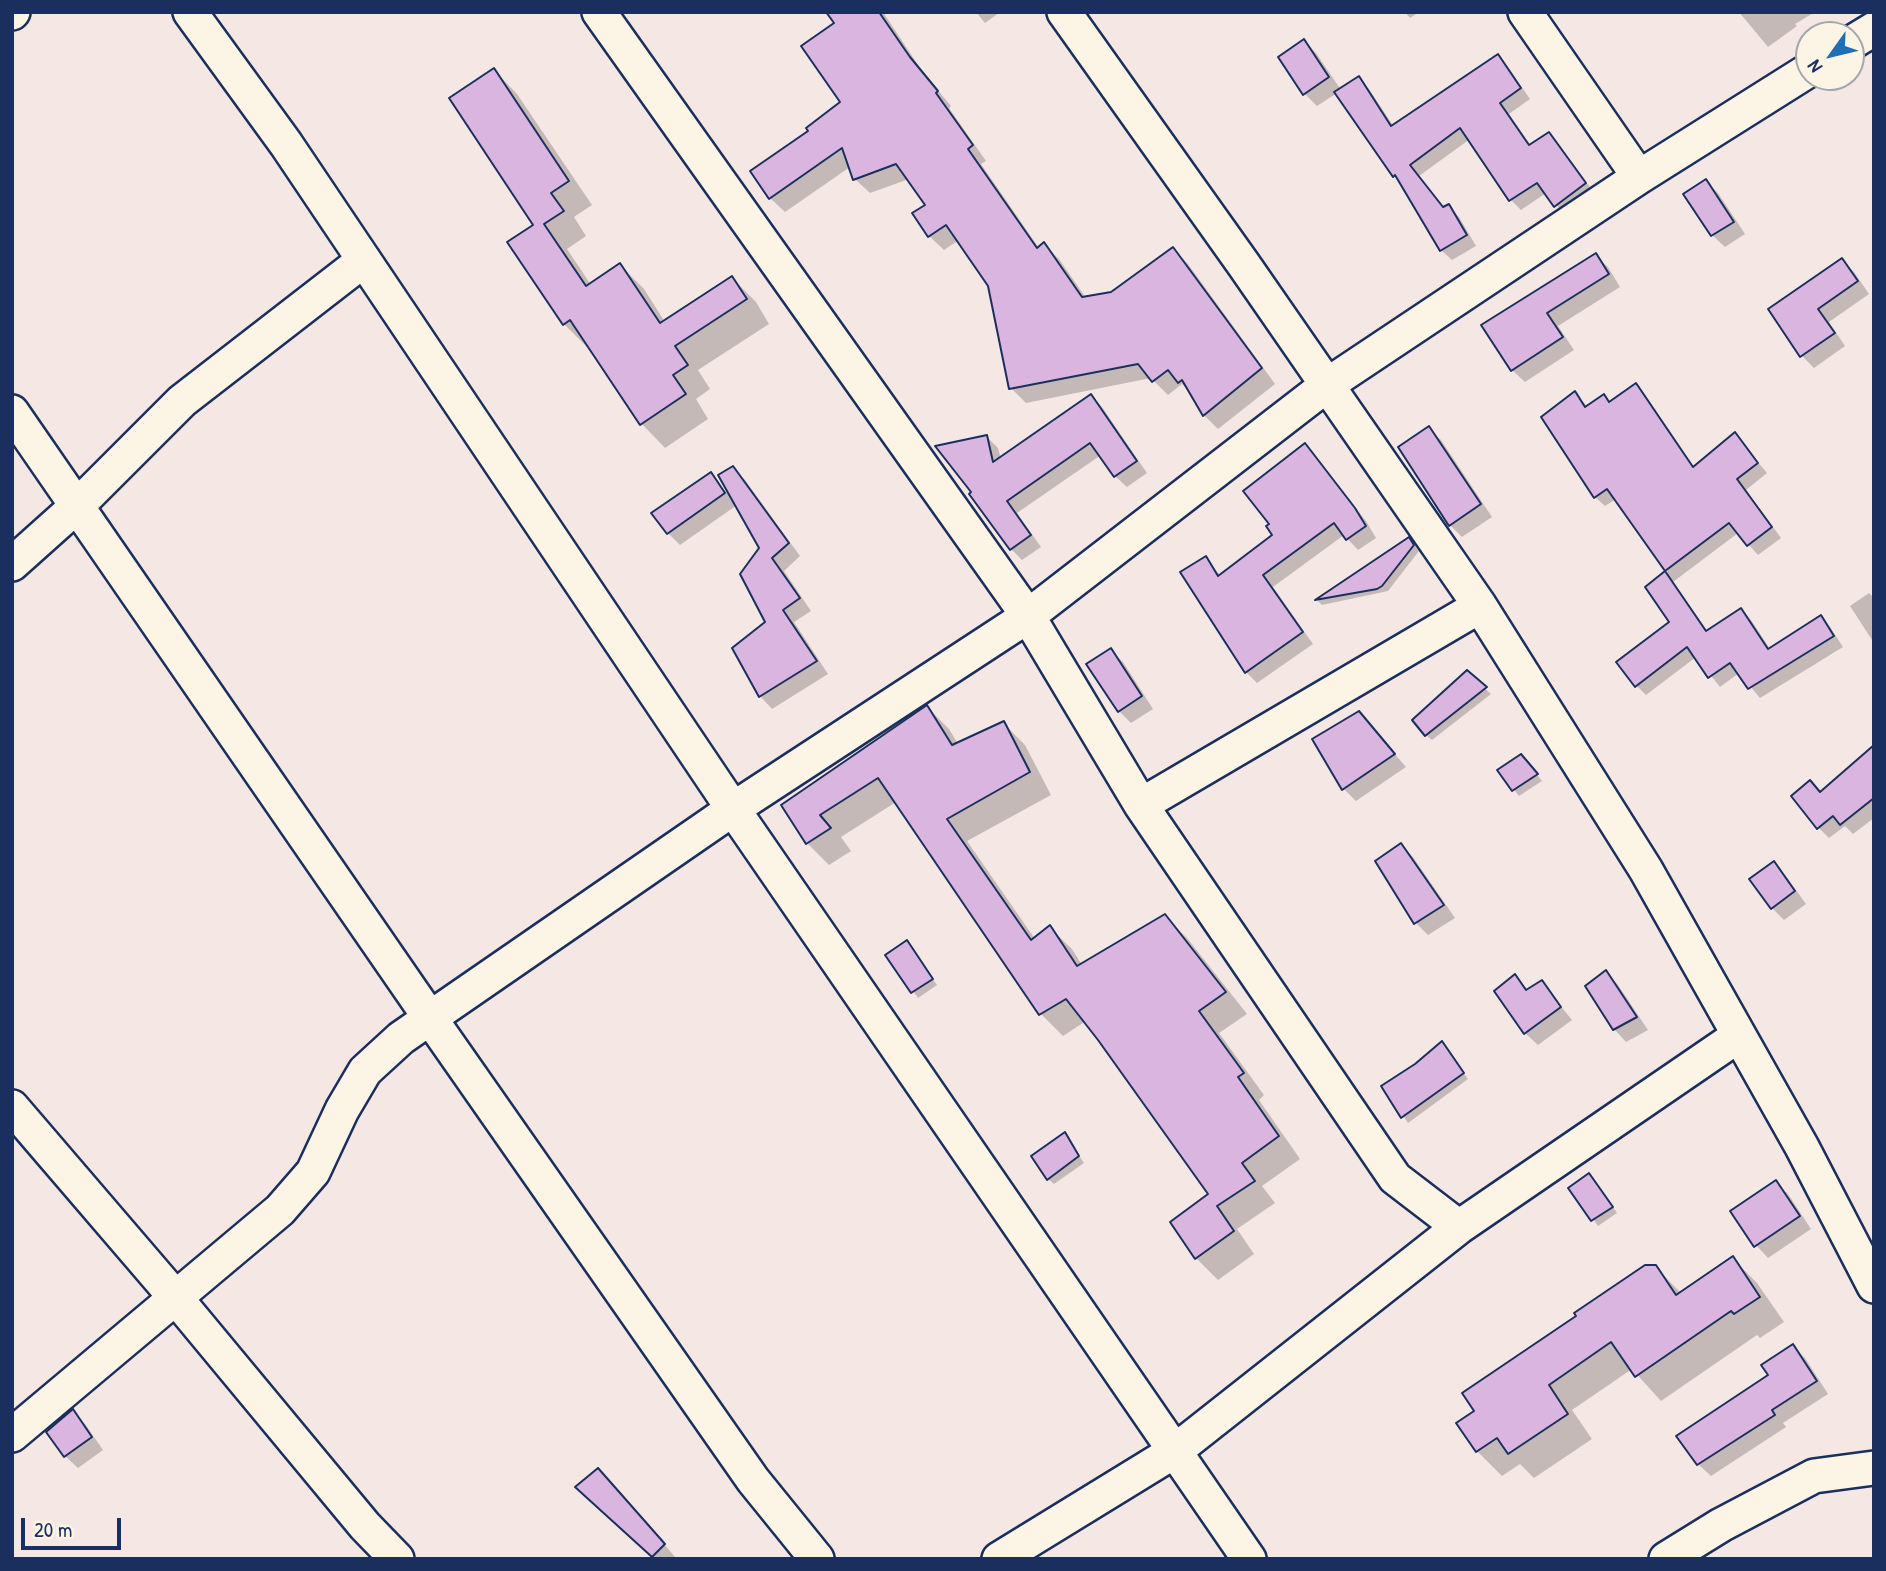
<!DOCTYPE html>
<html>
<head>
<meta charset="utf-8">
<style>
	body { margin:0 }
	#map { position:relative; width:1886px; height:1571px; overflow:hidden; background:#f5e8e4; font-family:"Patrick Hand",sans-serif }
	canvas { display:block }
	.frame { position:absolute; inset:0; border:14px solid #1b2f5e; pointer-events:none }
	.north { position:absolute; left:1795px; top:21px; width:70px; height:70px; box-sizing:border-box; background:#fcf5e5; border:2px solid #a2a6af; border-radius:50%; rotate:236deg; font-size:19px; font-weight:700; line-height:28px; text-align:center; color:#1b2f5e }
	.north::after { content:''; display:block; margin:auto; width:24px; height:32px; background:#1f6fb2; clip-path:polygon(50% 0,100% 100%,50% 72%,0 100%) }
	.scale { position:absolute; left:21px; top:1518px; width:100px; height:32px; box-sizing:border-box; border:4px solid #1b2f5e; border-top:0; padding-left:9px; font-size:21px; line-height:24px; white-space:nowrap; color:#1b2f5e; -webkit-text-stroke:5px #fcf5e5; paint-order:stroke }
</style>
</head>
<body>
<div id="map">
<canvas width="1886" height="1571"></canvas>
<div class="frame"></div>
<div class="north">N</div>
<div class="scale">20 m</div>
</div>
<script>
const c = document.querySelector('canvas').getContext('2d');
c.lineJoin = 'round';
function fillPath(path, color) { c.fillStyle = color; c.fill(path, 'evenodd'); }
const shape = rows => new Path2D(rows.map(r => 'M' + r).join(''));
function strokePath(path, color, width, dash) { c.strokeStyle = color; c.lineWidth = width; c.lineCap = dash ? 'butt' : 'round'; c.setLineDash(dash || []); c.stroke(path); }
fillPath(shape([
	[828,12,883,12,924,74,951,106,949,108,986,161,981,164,1039,248,1044,245,1059,259,1086,298,1112,294,1173,249,1188,264,1275,384,1218,429,1204,415,1191,393,1182,384,1168,395,1151,378,1026,403,1011,388,990,285,959,240,944,250,929,236,928,205,909,179,870,193,855,179,850,167,785,212,770,198,810,131,842,103,836,24],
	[976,12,1000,12,985,23],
	[1405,12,1419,12,1410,18],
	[1739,12,1815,12,1795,24,1797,26,1768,47],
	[1304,41,1316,53,1341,90,1358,79,1369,89,1394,127,1498,57,1508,67,1530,99,1509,114,1531,146,1548,135,1559,145,1595,194,1566,216,1546,193,1521,210,1511,200,1470,139,1419,176,1444,209,1448,206,1459,217,1476,246,1452,260,1441,250,1404,185,1394,176,1337,93,1317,106,1305,94],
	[494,70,517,94,592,205,574,217,586,236,567,249,591,285,620,265,644,289,665,322,732,278,756,302,769,324,698,370,710,389,696,399,708,419,665,448,642,424,590,346,588,348,564,324],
	[1705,181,1718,193,1745,234,1725,247,1712,235,1685,194],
	[1595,255,1608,267,1620,287,1558,326,1574,350,1525,382,1512,370,1484,325],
	[1842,260,1854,272,1869,294,1829,322,1845,346,1814,368,1802,356,1770,310],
	[1635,385,1645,395,1694,468,1735,435,1767,473,1746,490,1781,538,1758,555,1738,533,1673,582,1708,632,1741,610,1751,620,1770,649,1820,617,1830,627,1843,647,1760,698,1739,673,1720,687,1696,657,1646,695,1636,685,1672,622,1647,587,1668,571,1616,499,1605,506,1595,497,1575,393,1588,407,1604,396,1611,403],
	[1091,396,1102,407,1147,473,1127,487,1115,476,1101,455,1017,513,1041,547,1022,560,1011,549,987,437,998,448,1001,459],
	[1428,428,1441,440,1492,517,1462,537,1450,525],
	[1305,445,1366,521,1376,538,1358,550,1344,535,1273,587,1313,644,1257,683,1246,672,1205,558,1221,576,1275,535],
	[733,468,745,480,800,556,784,571,811,611,794,622,828,674,772,709,760,696,767,622,761,548,737,505,680,545,668,533,710,474,728,494,730,493],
	[1409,539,1419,551,1388,591,1322,605,1318,601],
	[1869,593,1874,598,1874,643,1850,606],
	[1110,650,1123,662,1153,709,1131,723,1119,711],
	[1467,672,1491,694,1432,740,1426,735],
	[927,707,949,729,958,744,1003,723,1025,745,1051,795,967,841,1035,939,1050,928,1072,949,1082,965,1165,916,1187,938,1247,1014,1219,1033,1264,1095,1259,1100,1300,1159,1262,1186,1275,1203,1237,1229,1254,1254,1218,1280,1196,1258,1210,1194,1086,1021,1063,1036,1041,1014,896,802,841,837,851,851,829,865,807,843,783,805],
	[1359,713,1406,767,1356,801,1344,789,1315,740],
	[1874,751,1874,818,1853,834,1845,826,1829,838,1818,827,1821,793],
	[1527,762,1542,781,1519,796,1499,771],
	[1401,845,1413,857,1455,918,1428,935,1416,923,1377,862],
	[1774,864,1786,876,1806,904,1784,920,1772,908],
	[907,943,937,985,918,998,887,955],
	[1606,972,1618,985,1648,1030,1626,1042,1614,1029],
	[1515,976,1529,991,1542,983,1572,1020,1538,1045,1525,1033,1497,991],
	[1447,1049,1468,1079,1408,1123,1384,1086],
	[1065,1134,1084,1163,1054,1184,1048,1179],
	[1595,1181,1617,1213,1598,1226,1571,1188],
	[1775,1182,1788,1194,1811,1229,1768,1258,1756,1245],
	[1732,1258,1757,1283,1784,1322,1760,1338,1757,1335,1661,1401,1632,1369,1572,1410,1592,1439,1534,1478,1520,1464,1502,1476,1477,1451,1655,1267,1681,1293],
	[1793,1346,1805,1358,1828,1394,1783,1423,1786,1427,1711,1476,1698,1464,1679,1437,1770,1375],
	[73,1412,85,1424,103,1450,78,1468,65,1456,48,1432],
	[611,1483,676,1558,675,1559,656,1559,590,1499]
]), '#0003');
const building = shape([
	[826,12,879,12,910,57,938,91,936,93,973,145,968,149,1037,248,1044,242,1082,297,1111,292,1173,247,1262,368,1203,416,1182,380,1178,383,1168,370,1152,382,1138,364,1009,389,988,286,946,225,928,237,912,213,925,205,896,164,853,180,842,148,769,199,750,171,808,131,806,128,840,102,801,46,834,23,826,12],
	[1304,39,1329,77,1303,95,1278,57,1304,39],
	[1498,54,1521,88,1500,103,1529,145,1549,132,1586,183,1554,207,1537,183,1509,201,1460,128,1410,165,1443,207,1449,204,1467,235,1440,251,1395,175,1393,177,1334,92,1359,76,1391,126,1498,54],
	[494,68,569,181,551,193,564,211,544,224,586,286,620,263,660,323,732,276,747,299,675,346,688,365,673,375,686,394,640,425,570,320,563,325,507,242,533,225,449,98,494,68],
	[1706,179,1734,222,1711,236,1683,194,1706,179],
	[1596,253,1609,274,1547,313,1563,337,1511,371,1481,325,1596,253],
	[1842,258,1858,281,1818,309,1835,333,1800,357,1768,309,1842,258],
	[1636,383,1693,467,1735,432,1758,463,1737,479,1772,527,1747,546,1729,523,1665,571,1607,489,1594,498,1541,417,1575,391,1585,407,1604,394,1609,402,1636,383],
	[1091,394,1137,461,1114,477,1090,443,1007,501,1031,535,1010,550,969,494,971,492,935,446,987,435,993,462,1091,394],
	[1429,426,1481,504,1449,526,1398,447,1429,426],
	[1305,443,1355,508,1366,526,1346,540,1334,523,1263,575,1303,632,1245,673,1180,572,1206,556,1218,576,1272,535,1266,526,1269,524,1243,491,1305,443],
	[733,466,789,543,772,558,800,598,783,610,817,661,759,697,732,648,765,622,740,574,759,548,718,475,733,466],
	[711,472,725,493,667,534,651,513,711,472],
	[1409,537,1414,545,1382,586,1377,589,1315,600,1409,537],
	[1665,571,1706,631,1741,608,1768,649,1821,615,1834,636,1748,689,1730,663,1708,678,1687,647,1635,687,1616,662,1669,622,1645,587,1665,571],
	[1111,648,1142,696,1118,712,1086,664,1111,648],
	[1467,670,1487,687,1425,736,1412,720,1467,670],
	[927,705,952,745,1004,721,1030,772,947,819,1031,940,1050,925,1077,966,1165,914,1226,992,1199,1011,1244,1073,1238,1077,1279,1136,1242,1163,1255,1181,1217,1206,1234,1231,1195,1259,1170,1222,1208,1194,1098,1040,1066,999,1039,1015,878,778,820,815,831,828,806,844,781,805,927,705],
	[1359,711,1395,754,1342,790,1312,739,1359,711],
	[1874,745,1874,798,1840,825,1833,816,1817,829,1791,796,1810,780,1820,792,1874,745],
	[1521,754,1538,774,1512,791,1497,770,1521,754],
	[1401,843,1444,905,1414,924,1375,861,1401,843],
	[1774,861,1795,891,1771,909,1749,879,1774,861],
	[907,940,933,979,911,993,885,955,907,940],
	[1606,970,1637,1017,1613,1030,1585,986,1606,970],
	[1515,974,1526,990,1542,980,1561,1007,1524,1034,1494,991,1515,974],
	[1442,1041,1464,1073,1401,1118,1381,1086,1415,1064,1442,1041],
	[1065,1132,1079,1156,1047,1180,1031,1156,1065,1132],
	[1589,1173,1613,1207,1591,1221,1568,1188,1589,1173],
	[1776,1180,1800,1216,1754,1247,1730,1211,1776,1180],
	[1733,1256,1760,1297,1734,1314,1731,1311,1635,1377,1611,1342,1549,1385,1568,1414,1508,1454,1497,1438,1476,1452,1456,1423,1474,1411,1462,1393,1576,1316,1574,1313,1645,1265,1656,1265,1676,1295,1733,1256],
	[1793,1344,1817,1381,1772,1410,1775,1415,1697,1465,1676,1436,1768,1375,1761,1365,1793,1344],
	[73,1409,92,1437,64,1457,46,1432,73,1409],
	[598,1468,665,1544,652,1557,575,1487,598,1468]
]);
fillPath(building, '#d9b5e0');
strokePath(building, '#1b2f5e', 2);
const street = shape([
	[190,12,286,144,733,809,1249,1559],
	[599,12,1028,616,1141,805,1395,1178,1459,1227],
	[1064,12,1244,265,1480,606,1646,870,1802,1147,1874,1286],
	[1525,12,1639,177],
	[12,13,13,12],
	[1851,43,1874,29],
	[12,412,430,1018,753,1480,817,1559],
	[12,564,78,505,182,401,364,260],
	[1141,805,1480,606],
	[12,1107,175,1297,365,1526,397,1559],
	[12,1435,280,1210,313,1172,342,1110,365,1071,401,1038,733,809,1028,616,1327,385,1639,177,1809,70],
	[999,1559,1175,1451,1459,1227,1738,1036],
	[1666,1559,1721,1525,1814,1476,1874,1468]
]);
strokePath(street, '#1b2f5e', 38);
strokePath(street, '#fcf5e5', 33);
</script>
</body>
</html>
